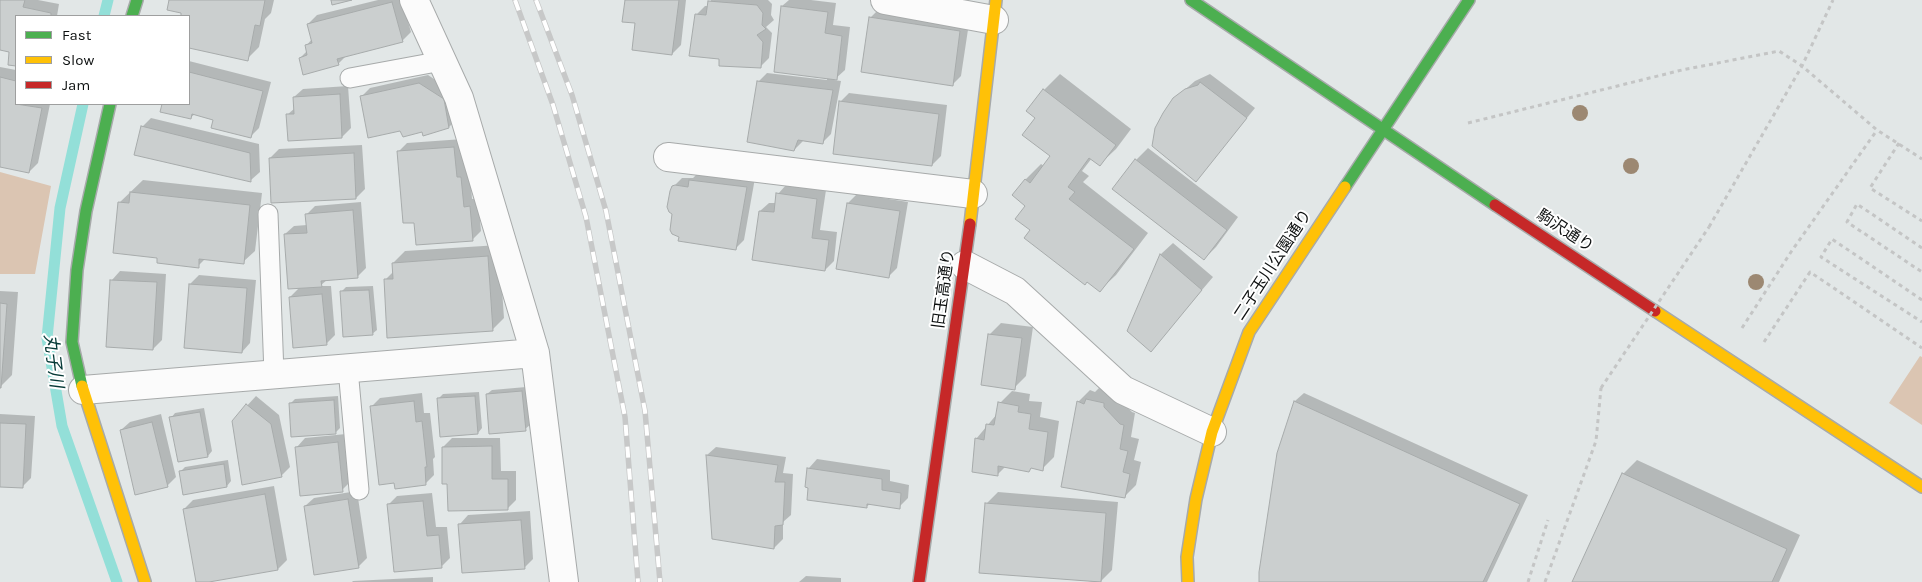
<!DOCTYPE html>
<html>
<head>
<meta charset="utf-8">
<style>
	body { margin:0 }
	#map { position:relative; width:1922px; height:582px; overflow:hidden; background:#e2e7e7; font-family:Karla,sans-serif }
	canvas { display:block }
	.legend { position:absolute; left:15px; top:15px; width:175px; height:90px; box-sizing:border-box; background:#fff; border:1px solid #9e9f9f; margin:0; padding:6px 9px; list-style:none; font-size:15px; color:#0d1010 }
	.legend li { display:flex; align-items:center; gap:10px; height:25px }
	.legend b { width:25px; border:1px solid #9e9f9f }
</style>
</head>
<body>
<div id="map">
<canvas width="1922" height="582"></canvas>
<ul class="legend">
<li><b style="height:6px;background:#4caf50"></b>Fast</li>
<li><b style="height:6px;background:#ffc107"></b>Slow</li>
<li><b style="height:6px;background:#c62828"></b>Jam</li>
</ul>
</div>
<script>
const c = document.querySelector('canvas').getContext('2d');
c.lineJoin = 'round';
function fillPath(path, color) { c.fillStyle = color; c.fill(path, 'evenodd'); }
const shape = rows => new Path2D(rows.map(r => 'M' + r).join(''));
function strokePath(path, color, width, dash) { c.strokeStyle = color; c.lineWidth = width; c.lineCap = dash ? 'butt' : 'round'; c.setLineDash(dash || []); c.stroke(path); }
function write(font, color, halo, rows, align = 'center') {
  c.font = font + ' Karla,"Noto Sans JP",sans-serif'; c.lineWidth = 4; c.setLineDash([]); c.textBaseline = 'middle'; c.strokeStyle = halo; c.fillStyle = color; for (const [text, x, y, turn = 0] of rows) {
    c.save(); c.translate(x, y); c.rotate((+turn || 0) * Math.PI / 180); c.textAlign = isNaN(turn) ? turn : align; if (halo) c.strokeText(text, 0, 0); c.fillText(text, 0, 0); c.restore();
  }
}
fillPath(shape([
	[0,172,51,186,35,274,0,274],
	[1920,356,1922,357,1922,425,1889,403]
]), '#dbc5b2');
fillPath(shape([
	[0,0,38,0,59,4,57,16,16,16,16,65,9,64,11,51,0,49],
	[170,0,274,0,271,13,265,19,259,47,247,59,189,47,189,16,182,16,183,12],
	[378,0,402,0,411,32,402,41,347,55,338,64,300,58,307,51,306,46,312,39,308,24,317,15],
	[626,0,686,0,681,45,672,54,637,22],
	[711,0,768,0,772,4,771,15,774,20,766,27,772,33,769,58,760,67,721,57,696,15,705,6,709,6],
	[789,0,811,0,836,3,833,25,850,27,845,70,834,80,841,81,831,134,822,143,803,141,794,150,758,82,767,73,827,80,827,77,782,6],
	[879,9,969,23,961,76,952,85,870,18],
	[189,61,271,82,259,128,250,137,215,119,195,114,190,118,161,111,163,104,189,104],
	[0,67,16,70,16,104,50,104,38,163,29,172,0,166],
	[1060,74,1131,129,1116,149,1100,164,1092,158,1082,171,1089,176,1083,182,1148,233,1116,275,1100,290,1031,230,1027,205,1014,195,1026,179,1041,164,1044,166,1052,156,1037,118,1028,111,1044,90],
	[1210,74,1255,108,1196,181,1174,99,1195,81],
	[428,75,452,91,458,118,449,127,422,130,401,129,361,97,370,88],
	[348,86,351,128,342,137,287,115,295,108,294,97,303,89],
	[849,93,947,105,941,156,932,165,840,102],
	[151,118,259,144,260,172,251,180,136,154,142,127],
	[463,139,465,169,470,169,472,199,478,198,481,231,472,240,416,221,398,152,407,143],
	[362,145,365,189,356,198,270,158,279,149],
	[1148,148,1238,217,1216,247,1204,259,1114,189,1136,160],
	[699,172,755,178,744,240,735,249,680,236,673,213,673,187,682,178,693,178],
	[143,180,262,193,255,251,243,262,206,258,198,266,119,203],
	[786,185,826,190,820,230,837,232,834,261,825,270,760,211,769,203,776,203,778,194],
	[857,194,908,202,897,268,888,277,848,203],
	[361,202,366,268,357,277,328,279,320,286,331,286,335,335,326,344,290,297,300,287,285,234,294,226,307,225,306,215,315,206],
	[1173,243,1213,277,1151,350,1128,331,1161,254],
	[499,245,504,318,492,330,385,280,394,271,393,263,405,251],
	[120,271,166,274,162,340,153,349,112,280],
	[199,275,256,280,250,343,242,352,190,284],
	[373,286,377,330,372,334,341,292,346,287],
	[0,291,18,292,12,375,0,387],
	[1001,323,1033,327,1026,376,1014,388,989,335],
	[526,387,530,425,525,429,487,394,492,390],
	[1099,388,1115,391,1115,395,1132,412,1135,413,1131,437,1139,439,1134,460,1141,462,1136,485,1124,497,1078,402,1090,390,1095,392],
	[1012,391,1030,394,1029,401,1042,402,1040,417,1059,421,1054,457,1042,469,1032,467,1029,471,1006,466,997,475,976,439,997,414,1000,403],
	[479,392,482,428,478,433,438,399,443,394],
	[422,393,424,413,430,413,435,457,433,459,434,475,425,484,371,407,380,398],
	[1304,393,1528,495,1487,582,1260,582,1278,453,1295,401],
	[256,396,279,415,290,467,281,476,233,421],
	[338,396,340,428,335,433,291,403,295,399],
	[204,408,212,451,208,456,171,418,175,413],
	[0,414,35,416,31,478,22,487,0,485],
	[161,414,176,477,168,485,121,430,130,422],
	[346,434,351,481,342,490,297,447,305,438],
	[452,438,500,438,501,471,516,471,516,500,507,509,449,483,443,447],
	[716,447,786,457,783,473,793,474,791,515,783,522,783,539,774,548,707,455],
	[817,459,890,470,890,481,909,485,908,498,899,507,870,504,866,507,809,468],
	[228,460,231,481,227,486,184,493,180,472,185,467],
	[1637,460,1800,535,1779,582,1574,582,1623,474],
	[274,486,287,560,278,569,197,582,184,509,193,500],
	[357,491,367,558,358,567,305,506,314,498],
	[998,492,1118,502,1112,570,1100,582,981,572,986,504],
	[432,493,436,527,447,527,450,558,442,566,388,505,397,496],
	[530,511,533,559,524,568,460,524,468,515],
	[806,576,841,578,841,582,799,582],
	[433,577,433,582,352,582,353,581]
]), '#0003');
strokePath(shape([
	[104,16,108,0],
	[83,104,60,208,47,338,62,426,117,582]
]), '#93dfd8', 11);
const building = shape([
	[0,0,25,0,23,7,51,13,51,16,16,16,16,66,8,65,9,52,0,50,0,0],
	[169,0,265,0,260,26,255,25,248,61,189,48,189,16,181,16,181,13,167,10,169,0],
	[331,0,352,0,332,5,331,0],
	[625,0,679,0,672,55,632,50,635,23,622,22,625,0],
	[708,1,757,5,763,13,762,25,766,29,757,35,763,42,761,68,719,66,719,59,689,56,695,14,706,15,708,1],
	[392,2,403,42,337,59,339,65,303,75,299,58,307,55,305,45,312,43,307,24,392,2],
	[781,6,828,12,825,33,842,36,837,80,774,72,781,6],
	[869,17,960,31,953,86,861,72,869,17],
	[189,72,263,91,251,138,211,128,213,120,192,114,191,119,160,112,162,104,189,104,189,72],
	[0,77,16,81,16,104,42,108,29,173,0,167,0,77],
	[757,81,833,90,823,144,798,140,794,151,747,142,757,81],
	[1200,82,1247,118,1196,182,1152,146,1155,128,1163,113,1173,98,1185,89,1198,85,1200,82],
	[419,83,444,99,449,128,423,136,422,132,403,137,400,131,368,138,360,96,419,83],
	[1043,89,1116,145,1100,166,1089,158,1068,187,1075,192,1069,199,1134,249,1100,292,1087,282,1085,285,1024,238,1030,230,1015,219,1025,206,1012,195,1025,179,1030,183,1050,156,1022,135,1035,118,1026,111,1043,89],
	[340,94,342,138,288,141,286,114,294,114,293,97,340,94],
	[839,101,939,114,932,166,833,154,839,101],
	[141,126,250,153,251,182,134,155,141,126],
	[454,147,457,177,461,177,464,207,470,206,473,241,416,245,414,223,403,223,397,151,454,147],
	[354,153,356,199,271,203,269,158,354,153],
	[1135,159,1227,230,1204,260,1112,189,1135,159],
	[689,180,747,187,736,250,678,241,679,237,672,234,670,230,672,214,669,212,667,207,670,191,672,186,675,185,688,187,689,180],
	[130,192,250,205,244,264,199,259,199,268,157,263,157,258,113,253,118,202,129,203,130,192],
	[776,193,817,199,812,238,829,240,825,271,752,260,759,211,774,212,776,193],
	[847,203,900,211,889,278,836,269,847,203],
	[353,210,358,278,321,281,322,287,288,289,284,234,307,233,305,214,353,210],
	[1160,254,1202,290,1151,352,1127,331,1160,254],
	[488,256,493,331,387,338,384,279,393,279,392,263,488,256],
	[110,280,157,282,153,350,106,347,110,280],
	[189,284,247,288,242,353,184,348,189,284],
	[369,290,373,335,343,337,340,291,369,290],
	[322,294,327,345,293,348,289,297,322,294],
	[0,303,7,304,1,388,0,388,0,303],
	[988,334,1022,338,1015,390,981,385,988,334],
	[522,391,526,431,489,434,486,394,522,391],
	[475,396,478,434,440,437,437,398,475,396],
	[1086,399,1104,403,1104,407,1120,424,1124,425,1120,449,1128,451,1123,472,1130,474,1125,498,1061,487,1077,401,1084,404,1086,399],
	[334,400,336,434,291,437,289,403,334,400],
	[414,401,416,422,422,421,427,467,425,467,426,485,395,489,394,483,379,485,370,406,414,401],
	[1294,401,1520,504,1483,582,1259,582,1259,572,1277,453,1294,401],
	[998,402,1019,406,1018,412,1031,414,1029,429,1048,432,1043,471,1031,468,1029,472,998,466,998,476,972,472,975,438,984,440,986,424,994,425,998,402],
	[246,404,271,424,282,477,242,485,232,421,246,404],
	[200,412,208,457,178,462,169,417,200,412],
	[152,422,168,487,135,495,120,430,152,422],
	[0,423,26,424,23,488,0,487,0,423],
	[338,442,343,492,300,496,295,447,338,442],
	[492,446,492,479,508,479,508,510,448,511,447,484,442,484,442,447,492,446],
	[706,455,778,465,775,482,785,482,783,525,775,526,774,549,712,539,706,455],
	[224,464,227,487,183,495,179,471,224,464],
	[807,468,882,479,882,490,901,493,900,509,867,504,867,508,807,500,808,488,805,487,807,468],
	[1622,473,1787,549,1772,582,1572,582,1622,473],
	[265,494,278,570,209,582,196,582,183,509,265,494],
	[348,499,359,568,314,575,304,506,348,499],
	[423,501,427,536,439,535,442,568,394,572,387,504,423,501],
	[985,503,1106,513,1101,582,979,573,985,503],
	[521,520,525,569,462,573,458,524,521,520]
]);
fillPath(building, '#cbcfcf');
strokePath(building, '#a7abab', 1);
const lane = shape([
	[350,78,442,61],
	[268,214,274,374],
	[348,369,359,490]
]);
const street = shape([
	[414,0,459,98,535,353,564,582],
	[885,0,994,20],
	[668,157,973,194],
	[965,265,1015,291,1123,390,1212,432],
	[83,390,535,353]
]);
const fast = shape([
	[1191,0,1495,205],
	[132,16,137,0],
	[1345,187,1469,0],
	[82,386,72,342,77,270,86,211,110,104]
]);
const slow = shape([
	[970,224,996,0],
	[1655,311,1922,487],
	[82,386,145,582],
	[1188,582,1187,557,1196,499,1212,432,1249,332,1345,187]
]);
const jam = shape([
	[1495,205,1655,311],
	[919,582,970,224]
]);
strokePath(lane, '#a7aaaa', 21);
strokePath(street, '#a7aaaa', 30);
strokePath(fast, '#a7aaaa', 14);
strokePath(slow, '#a7aaaa', 14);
strokePath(jam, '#a7aaaa', 14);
strokePath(shape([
	[1468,123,1682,70,1779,51,1802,66,1877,130,1922,159],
	[1899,143,1870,188,1922,221],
	[1709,227,1802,66,1833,0],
	[1922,248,1857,204,1847,222,1922,272],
	[1922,300,1832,239,1821,257,1922,322],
	[1742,328,1791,252,1877,130],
	[1764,342,1810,272,1922,348],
	[1528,582,1548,520],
	[1545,582,1596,441,1601,388]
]), '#c4c5c5', 3, [4, 4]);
strokePath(lane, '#fbfbfb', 19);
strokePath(street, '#fbfbfb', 28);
strokePath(fast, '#4caf50', 11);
strokePath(slow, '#ffc107', 11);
strokePath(jam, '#c62828', 11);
const rail = shape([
	[515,0,553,105,586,217,625,417,638,582],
	[536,0,572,95,606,211,645,411,660,582]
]);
strokePath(rail, '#c7c8c8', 5.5);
strokePath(rail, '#fff', 4, [11]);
strokePath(shape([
	[1601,388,1709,227]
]), '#c4c5c5', 3, [4, 4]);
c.fillStyle = '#9c8872';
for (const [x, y] of [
	[1580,113],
	[1631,166],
	[1756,282]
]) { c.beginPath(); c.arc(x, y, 8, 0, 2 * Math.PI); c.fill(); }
write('16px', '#0d1010', '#fff', [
	["駒沢通り",1565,231,33],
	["二子玉川公園通り",1273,265,-57],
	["旧玉高通り",944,289,-82]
]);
write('italic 18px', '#063a37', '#fff', [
	["丸子川",53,361,83]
]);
</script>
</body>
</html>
